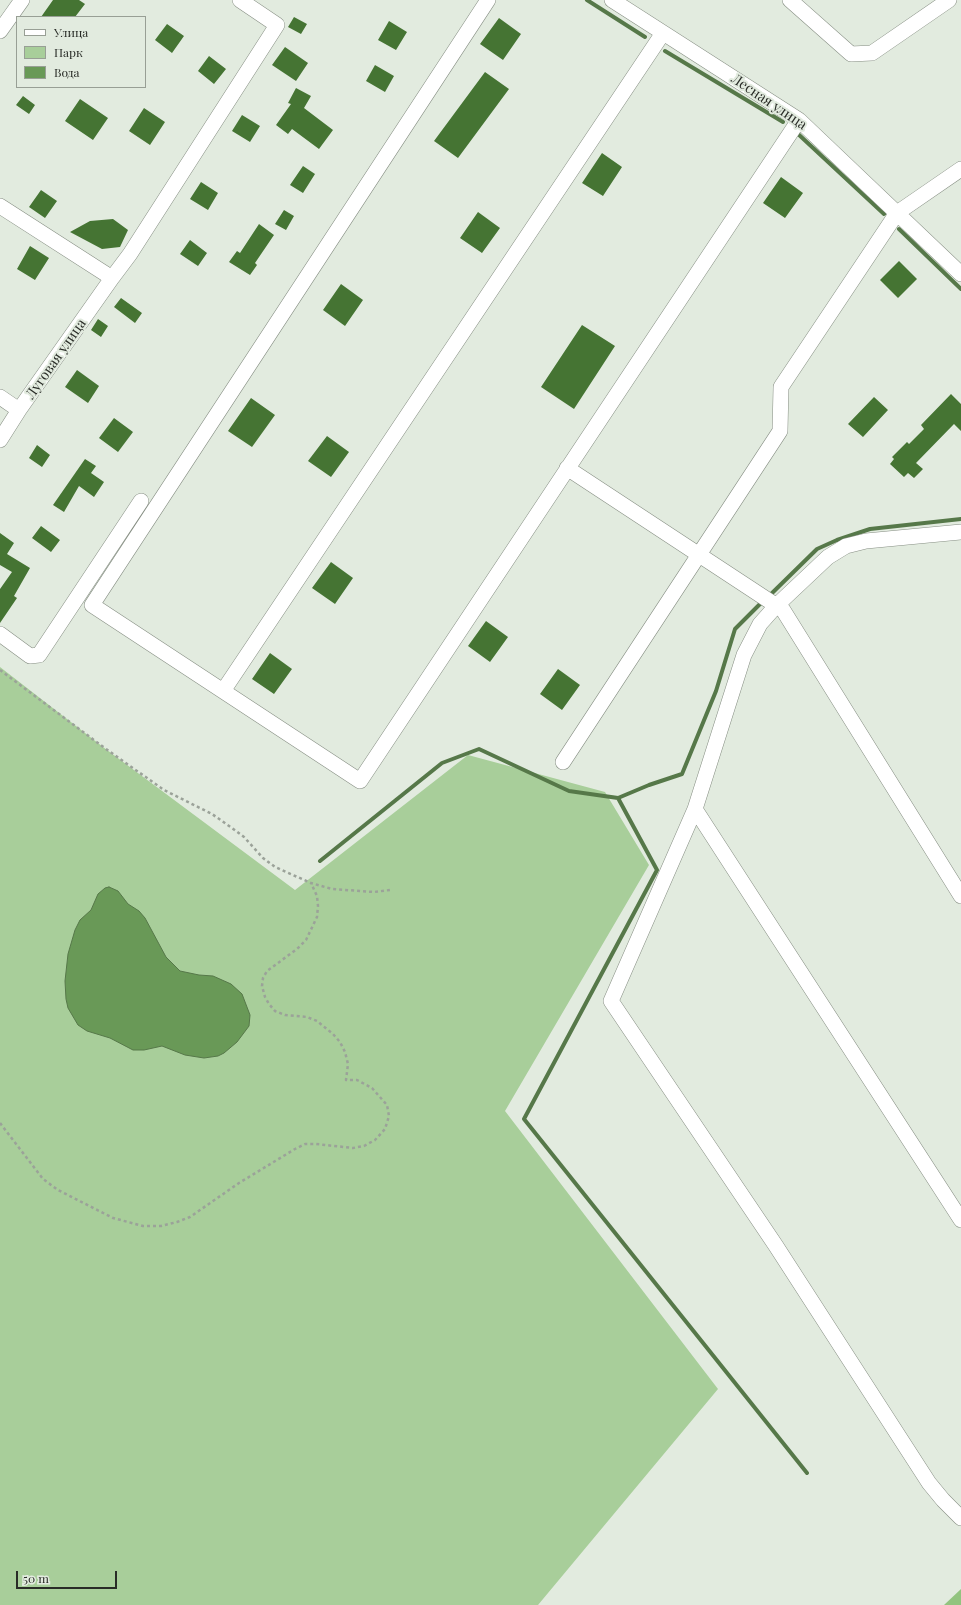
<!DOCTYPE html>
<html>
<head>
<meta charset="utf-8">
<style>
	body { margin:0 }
	#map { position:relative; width:961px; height:1605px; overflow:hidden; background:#e2ebdf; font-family:"Playfair Display",serif }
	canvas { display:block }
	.legend { position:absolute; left:16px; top:16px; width:130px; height:72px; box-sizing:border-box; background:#e2ebdf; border:1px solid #989f95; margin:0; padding:5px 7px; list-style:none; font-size:12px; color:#292c27 }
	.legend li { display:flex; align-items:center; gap:8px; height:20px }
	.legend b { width:20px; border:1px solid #989f95 }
	.scale { position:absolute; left:16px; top:1571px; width:101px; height:18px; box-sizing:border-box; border:2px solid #292c27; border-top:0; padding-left:5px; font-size:12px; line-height:14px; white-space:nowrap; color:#292c27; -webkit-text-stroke:3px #e2ebdf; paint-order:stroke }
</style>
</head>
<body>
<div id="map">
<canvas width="961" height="1605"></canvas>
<ul class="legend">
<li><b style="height:5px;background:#fff"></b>Улица</li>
<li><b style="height:11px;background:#a8ce9a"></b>Парк</li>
<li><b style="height:11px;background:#699957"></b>Вода</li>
</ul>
<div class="scale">50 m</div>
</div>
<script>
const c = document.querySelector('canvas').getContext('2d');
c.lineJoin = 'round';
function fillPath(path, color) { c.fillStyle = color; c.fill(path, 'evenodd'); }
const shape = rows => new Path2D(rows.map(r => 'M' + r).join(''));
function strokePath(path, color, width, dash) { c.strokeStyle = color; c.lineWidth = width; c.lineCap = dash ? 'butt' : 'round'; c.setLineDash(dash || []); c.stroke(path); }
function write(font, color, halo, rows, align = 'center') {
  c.font = font + ' "Playfair Display",serif'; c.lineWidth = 4; c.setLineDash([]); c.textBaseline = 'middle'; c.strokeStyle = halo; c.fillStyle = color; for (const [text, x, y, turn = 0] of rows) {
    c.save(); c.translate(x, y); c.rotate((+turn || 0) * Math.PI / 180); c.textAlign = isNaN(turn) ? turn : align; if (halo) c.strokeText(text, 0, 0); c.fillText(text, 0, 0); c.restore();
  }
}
fillPath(shape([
	[0,667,103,747,295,890,468,755,605,792,649,865,505,1111,718,1389,538,1605,0,1605]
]), '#a8ce9a');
fillPath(shape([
	[961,1589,961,1605,944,1605]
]), '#92c47f');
const water = shape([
	[109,887,118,891,128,904,139,911,145,918,166,957,180,971,199,975,213,976,231,984,242,994,250,1015,249,1026,237,1042,224,1053,218,1056,204,1058,185,1055,162,1046,144,1050,133,1050,110,1038,87,1031,78,1025,68,1008,66,999,65,981,68,954,75,930,80,920,91,910,98,894,105,888,109,887]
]);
fillPath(water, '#699957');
strokePath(water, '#567849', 1);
strokePath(shape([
	[587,0,645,37],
	[665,51,783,122],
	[797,133,884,214],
	[899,229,961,289],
	[768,597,817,549,837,540,870,529,961,519],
	[618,798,657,870,524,1119,807,1473],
	[320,861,442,763,479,749,569,791,618,798,649,785,682,774,716,691,735,629,763,601]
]), '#567849', 4);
fillPath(shape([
	[53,0,79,0,85,4,75,17,41,17],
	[294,17,307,24,301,34,288,27],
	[499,18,521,34,503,60,480,44],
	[389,21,407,32,396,50,378,40],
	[167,24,184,36,172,53,155,40],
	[285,47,308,63,296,81,272,65],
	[209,56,226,69,214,84,198,71],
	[375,65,394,76,385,92,366,81],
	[485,72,509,89,458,158,434,141],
	[296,88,311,96,304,108,333,130,319,149,292,129,288,134,276,125,291,104,288,103],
	[23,96,35,105,29,114,16,105],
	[80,99,108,118,93,140,65,121],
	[144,108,165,122,150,145,129,131],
	[242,115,260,126,250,142,232,131],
	[602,153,622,167,603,196,582,183],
	[303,166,315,174,303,193,290,185],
	[781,177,803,193,785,218,763,203],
	[201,182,218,193,208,210,190,199],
	[41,190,57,201,45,218,29,207],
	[284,210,294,216,286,230,275,224],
	[478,212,500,228,482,253,460,238],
	[113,219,128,230,120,247,102,249,70,232,90,221],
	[259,224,274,235,255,263,257,265,250,275,229,262,237,251,240,253],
	[190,240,207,253,198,266,180,254],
	[30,246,49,258,35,280,17,269],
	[899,261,917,279,898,298,880,280],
	[341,284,363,300,345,326,323,310],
	[121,298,142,313,135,323,114,307],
	[98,319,108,326,101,337,91,330],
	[582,325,615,346,574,409,541,387],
	[77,370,99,386,88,403,65,387],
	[951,394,961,404,961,431,954,424,916,463,923,469,914,478,908,473,904,477,890,464,894,459,892,457,907,442,909,444,924,429,921,425],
	[874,397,888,410,863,437,848,424],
	[251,398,275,415,252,447,228,431],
	[114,418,133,432,118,452,99,438],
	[327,436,349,452,331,477,308,461],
	[37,445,50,455,42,467,29,458],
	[85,459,96,466,91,473,104,482,94,497,79,486,64,512,53,505],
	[41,526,60,540,51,552,32,538],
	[0,533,14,543,7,554,30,568,14,596,17,598,0,623,0,589,12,572,0,565],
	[331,562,353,578,335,604,312,588],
	[486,621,508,637,490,662,468,646],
	[270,653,292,669,274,694,252,679],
	[558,669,580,685,562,710,540,694]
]), '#457433');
const minor = shape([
	[488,0,92,605,360,781,799,120],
	[612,0,799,120,961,274],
	[790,0,851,54,872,53,949,0],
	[0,31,22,0],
	[0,206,112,278,130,254,277,25,240,0],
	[0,397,19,410],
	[0,440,19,410,112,278],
	[567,468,783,610,961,896],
	[961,532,866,541,846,546,828,557,776,606,760,624,744,655,695,809,611,1001,776,1246,929,1483,943,1500,961,1518],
	[0,634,30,656,39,655,141,501],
	[223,691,663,33],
	[563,762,780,431,781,387,897,213,961,169],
	[695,809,961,1220]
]);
strokePath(minor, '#868e83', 16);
strokePath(shape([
	[0,670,106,749,164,790,212,814,232,828,244,837,263,858,275,867,311,883,332,889,374,892,390,890],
	[0,1123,43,1179,58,1190,113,1218,143,1226,161,1226,177,1222,190,1217,239,1183,295,1149,305,1144,316,1144,353,1148,364,1146,375,1140,385,1129,389,1116,387,1105,372,1088,357,1080,346,1080,348,1064,345,1052,340,1042,333,1034,317,1021,307,1017,285,1015,275,1011,269,1004,265,997,262,986,263,978,267,971,297,949,306,940,317,917,318,906,317,896,311,883]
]), '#9ba299', 2.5, [3, 3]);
strokePath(minor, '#fff', 15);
write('14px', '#292c27', '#e2ebdf', [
	["Лесная улица",769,102,34],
	["Луговая улица",56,359,-55]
]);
</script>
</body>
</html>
